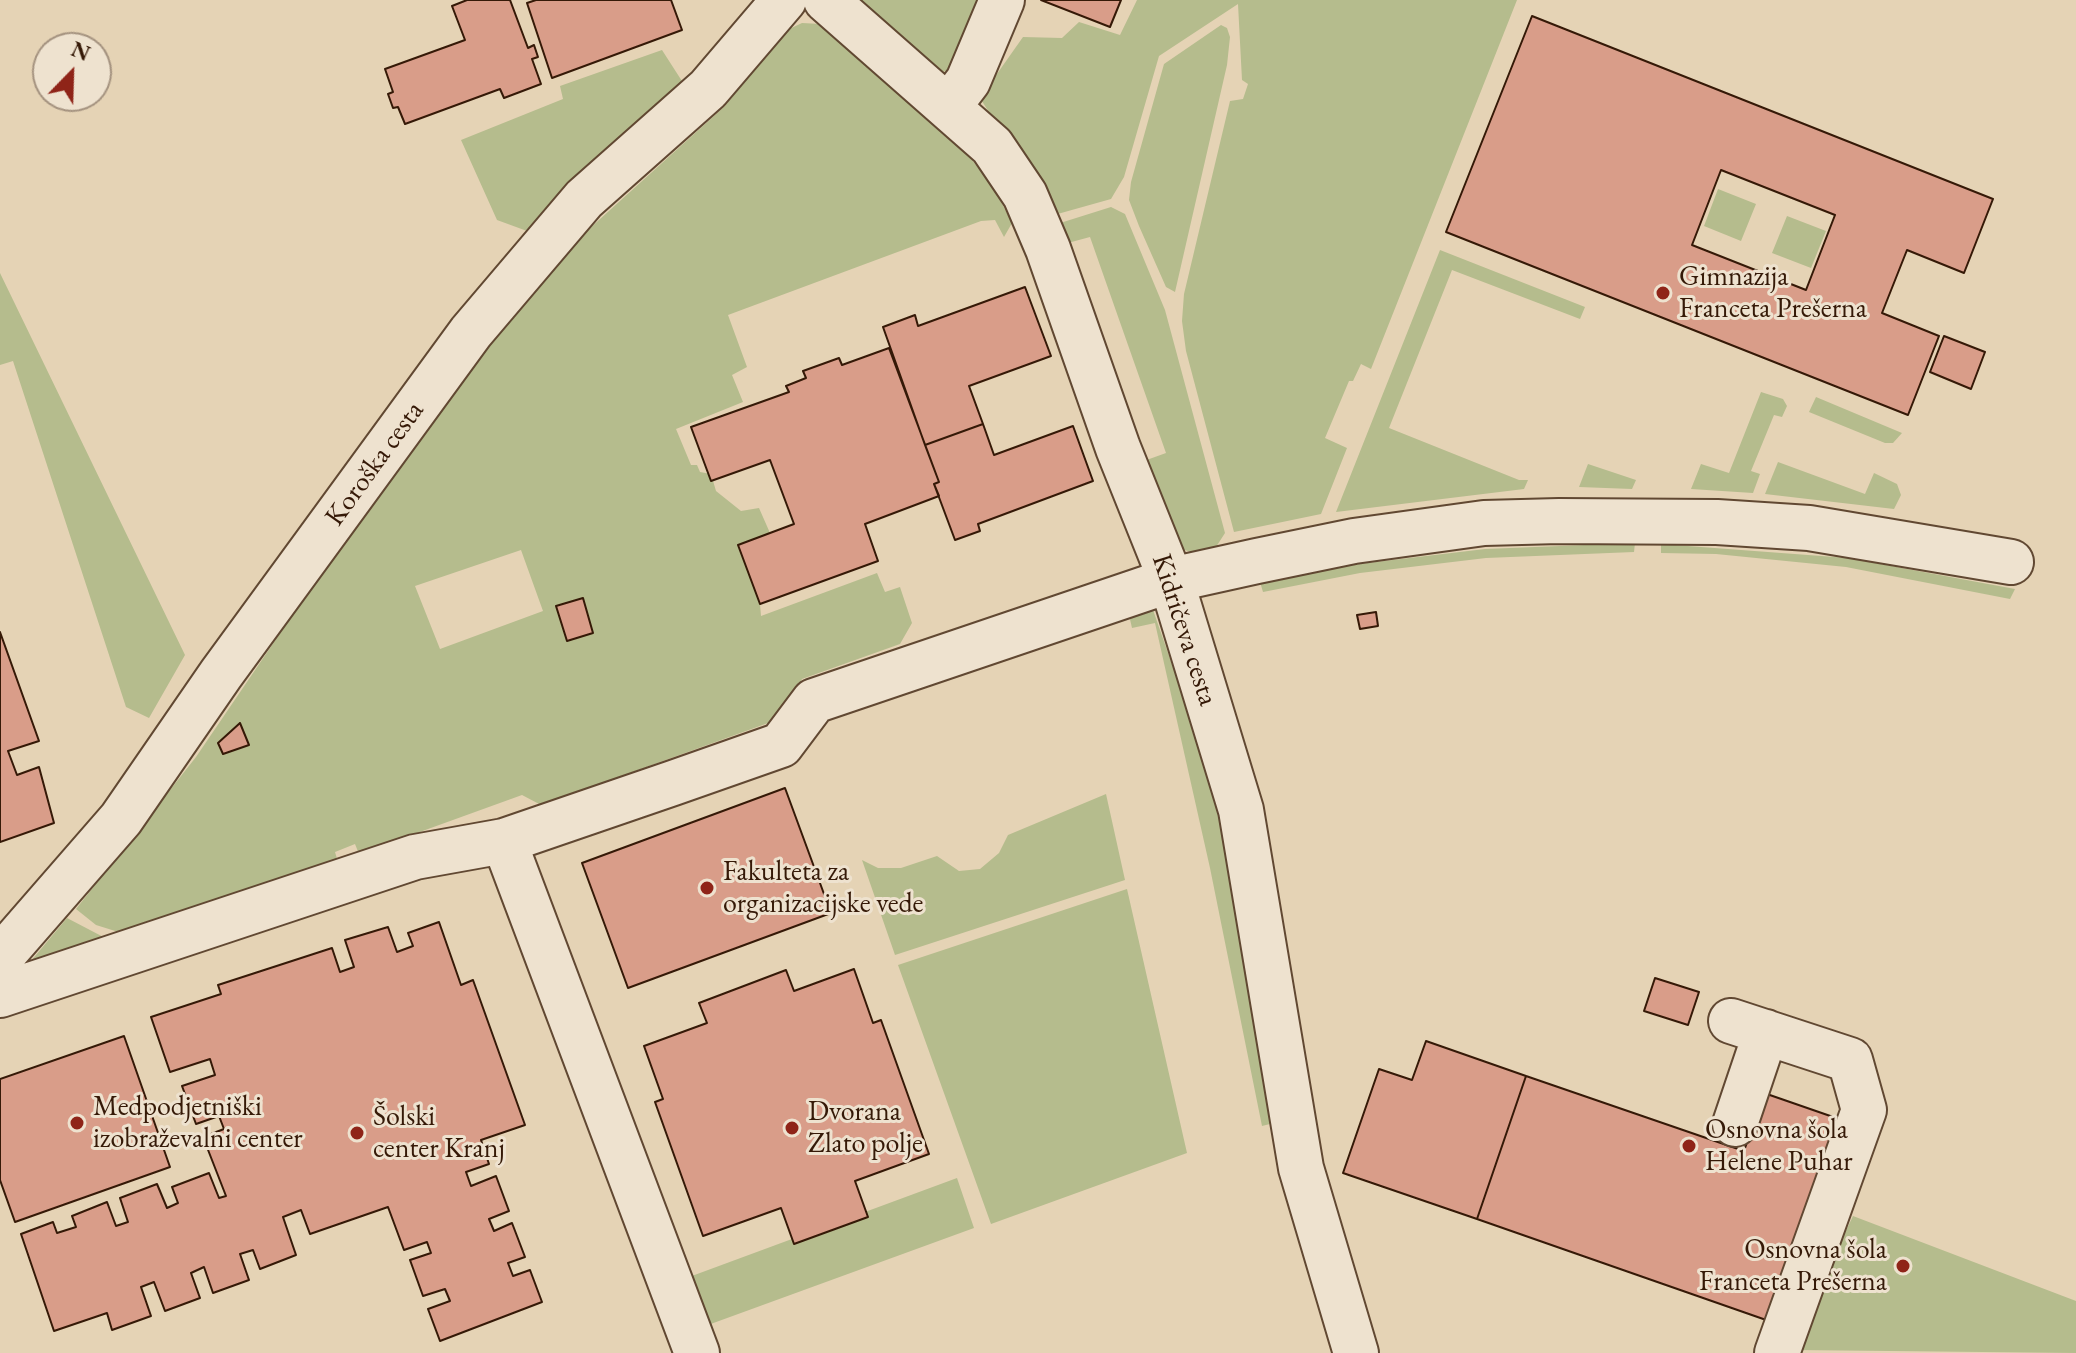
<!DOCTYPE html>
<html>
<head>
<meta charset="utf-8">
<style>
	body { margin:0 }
	#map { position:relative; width:2076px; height:1353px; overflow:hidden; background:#e5d3b5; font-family:"EB Garamond",serif }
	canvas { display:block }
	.north { position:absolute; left:32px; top:32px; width:80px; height:80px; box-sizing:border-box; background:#eee2cf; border:2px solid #a4927f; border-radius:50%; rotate:23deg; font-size:22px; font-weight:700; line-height:32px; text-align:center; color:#351907 }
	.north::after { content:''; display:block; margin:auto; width:28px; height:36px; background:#8f2418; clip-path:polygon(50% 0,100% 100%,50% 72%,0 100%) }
</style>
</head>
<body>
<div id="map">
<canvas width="2076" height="1353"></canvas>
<div class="north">N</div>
</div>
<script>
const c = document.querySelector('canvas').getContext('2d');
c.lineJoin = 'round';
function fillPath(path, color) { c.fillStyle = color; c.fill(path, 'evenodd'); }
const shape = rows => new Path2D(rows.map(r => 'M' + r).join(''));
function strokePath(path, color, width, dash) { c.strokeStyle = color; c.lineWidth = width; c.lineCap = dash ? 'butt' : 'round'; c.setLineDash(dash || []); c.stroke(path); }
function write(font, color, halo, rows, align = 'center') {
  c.font = font + ' "EB Garamond",serif'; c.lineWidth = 6; c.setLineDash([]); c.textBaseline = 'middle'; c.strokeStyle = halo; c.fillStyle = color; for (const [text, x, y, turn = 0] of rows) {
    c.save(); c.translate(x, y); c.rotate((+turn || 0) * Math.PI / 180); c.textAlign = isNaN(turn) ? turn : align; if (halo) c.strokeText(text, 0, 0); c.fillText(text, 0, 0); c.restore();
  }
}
fillPath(shape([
	[855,0,987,0,955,68,943,72],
	[1137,0,1517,0,1371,369,1361,364,1353,381,1349,381,1325,438,1347,448,1321,514,1234,532,1186,351,1182,321,1184,294,1230,101,1243,99,1248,84,1242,80,1238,4,1159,56,1124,177,1111,199,1054,215,980,98,1023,37,1062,38,1079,22,1120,35],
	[802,23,821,24,957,141,994,188,1012,223,1004,237,995,220,981,221,728,315,747,367,732,375,743,402,676,429,691,465,697,465,700,472,711,474,716,491,741,511,759,508,770,533,739,545,760,604,761,616,877,573,885,592,900,587,912,623,900,644,802,679,782,718,541,805,522,795,359,854,355,844,335,852,338,862,128,935,96,925,76,909,196,757,323,570,500,324,547,267,725,106,783,32],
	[521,550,543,611,440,649,415,586],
	[556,606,593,633,567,641],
	[240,724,249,745,223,754],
	[1221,25,1227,28,1230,37,1227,65,1175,292,1166,287,1139,226,1129,200,1131,182,1164,64],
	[662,50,689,92,527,231,497,220,461,140,563,99,560,86],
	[1718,189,1756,204,1741,241,1704,226],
	[1111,207,1125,214,1165,310,1225,533,1216,547,1196,554,1182,549,1141,462,1166,453,1090,237,1064,244,1057,224],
	[1787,216,1826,231,1811,268,1772,253],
	[1440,250,1585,307,1580,319,1452,270,1389,428,1519,480,1528,480,1524,489,1336,512],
	[0,273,185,655,149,718,126,707,13,361,0,365],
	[1761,392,1783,399,1787,406,1782,417,1774,415,1751,471,1760,474,1753,493,1691,489,1701,464,1729,473],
	[1816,397,1902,433,1893,443,1885,443,1809,412],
	[1778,462,1865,494,1874,473,1897,484,1901,495,1894,509,1765,494],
	[1588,464,1636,480,1632,489,1579,487],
	[1635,543,1634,552,1486,558,1360,573,1263,592,1260,582,1359,564,1485,549],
	[1661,544,1848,558,2015,589,2010,599,1846,567,1716,554,1661,553],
	[1145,606,1153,610,1196,733,1227,843,1271,1116,1270,1124,1262,1126,1210,868,1155,623,1132,628,1129,615],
	[1106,794,1125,880,895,955,862,860,878,868,901,868,937,856,959,871,980,869,999,853,1008,835],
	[1127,889,1187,1153,991,1224,898,965],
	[67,918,111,941,20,974],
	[957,1178,974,1228,697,1329,681,1280],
	[1853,1216,2076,1301,2076,1353,1796,1350,1820,1285]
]), '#b5bc8d');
const building = shape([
	[467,0,510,0,528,48,534,45,538,57,532,59,541,84,504,98,500,89,405,124,398,107,393,108,388,94,393,92,385,69,465,40,452,6,467,0],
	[536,0,671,0,682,30,552,78,527,3,536,0],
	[1041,0,1121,0,1110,27,1041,0],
	[1532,16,1993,199,1964,273,1907,250,1882,313,1939,336,1908,415,1446,232,1532,16],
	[1721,170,1835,215,1806,290,1692,245,1721,170],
	[1025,287,1051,356,969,386,983,424,925,445,883,327,915,315,918,326,1025,287],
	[1944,336,1985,352,1971,389,1930,372,1944,336],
	[889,348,939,482,934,484,939,496,865,524,878,561,760,604,738,545,794,524,770,460,711,481,691,427,789,392,786,386,806,378,803,371,839,358,842,365,889,348],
	[983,424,994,455,1073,426,1093,481,978,524,980,531,955,540,934,484,939,482,925,445,983,424],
	[583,598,593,633,567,641,556,606,583,598],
	[1376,612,1378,626,1360,629,1357,615,1376,612],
	[0,632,39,741,8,751,17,775,39,767,54,823,0,842,0,632],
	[240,723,249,745,223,754,218,743,240,723],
	[785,788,831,913,628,988,582,863,785,788],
	[439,922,461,985,473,980,525,1125,481,1140,489,1164,466,1172,471,1186,496,1176,509,1211,489,1219,494,1231,512,1223,525,1257,508,1263,513,1276,530,1270,542,1302,440,1341,428,1309,450,1301,445,1289,423,1296,410,1260,431,1253,427,1242,404,1250,388,1207,310,1234,301,1210,283,1217,296,1255,260,1269,253,1250,240,1254,249,1280,213,1293,204,1267,191,1273,200,1298,165,1311,154,1282,141,1287,151,1316,112,1330,107,1313,54,1331,21,1234,53,1222,57,1233,76,1227,72,1216,107,1202,116,1226,128,1222,120,1198,157,1184,167,1208,178,1203,172,1187,209,1173,219,1198,226,1196,203,1137,224,1129,219,1116,196,1124,182,1086,215,1075,210,1059,170,1072,151,1017,221,994,218,985,332,948,340,972,354,967,345,940,388,927,397,952,413,946,408,933,439,922],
	[854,969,873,1023,881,1020,929,1154,855,1181,868,1217,794,1244,781,1208,703,1236,655,1102,663,1099,644,1046,707,1023,699,1003,786,970,794,991,854,969],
	[1655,978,1699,992,1688,1025,1644,1011,1655,978],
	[124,1036,170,1167,15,1222,0,1180,0,1079,124,1036],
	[1426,1041,1526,1076,1477,1219,1343,1173,1379,1069,1412,1080,1426,1041],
	[1526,1076,1744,1151,1764,1093,1839,1119,1769,1321,1477,1219,1526,1076]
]);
fillPath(building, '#d99d89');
strokePath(building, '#351907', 2);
const minor = shape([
	[826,0,992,146,1025,195,1048,249,1118,448,1171,580,1241,810,1301,1168,1356,1353],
	[949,106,968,81,1002,0],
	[504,841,697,1353],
	[0,958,121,819,221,674,471,332,584,199,708,89,784,0],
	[0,995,415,857,504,841,673,783,781,745,814,701,1171,580,1257,561,1354,541,1484,523,1559,521,1717,522,1809,528,2011,562],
	[1731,1021,1850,1060,1864,1110,1777,1353],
	[1735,1124,1766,1032]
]);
strokePath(minor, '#614832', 48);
strokePath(minor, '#eee2cf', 44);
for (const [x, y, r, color] of [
	[1663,293,8,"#8f2418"],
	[707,888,8,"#8f2418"],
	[77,1123,8,"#8f2418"],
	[792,1128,8,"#8f2418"],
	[357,1133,8,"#8f2418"],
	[1689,1146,8,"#8f2418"],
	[1903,1266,8,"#8f2418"]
]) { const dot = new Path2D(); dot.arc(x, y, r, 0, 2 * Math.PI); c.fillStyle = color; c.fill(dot); strokePath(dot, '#eee2cf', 3); }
write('28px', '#351907', '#eee2cf', [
	["Gimnazija",1679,277],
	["Franceta Prešerna",1679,309],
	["Fakulteta za",723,872],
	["organizacijske vede",723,904],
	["Medpodjetniški",93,1107],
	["izobraževalni center",93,1139],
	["Dvorana",808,1112],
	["Zlato polje",808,1144],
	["Šolski",373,1117],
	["center Kranj",373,1149],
	["Osnovna šola",1705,1130],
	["Helene Puhar",1705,1162],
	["Osnovna šola",1887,1250,"right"],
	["Franceta Prešerna",1887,1282,"right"]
], 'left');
write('28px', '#351907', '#eee2cf', [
	["Koroška cesta",375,464,-54],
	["Kidričeva cesta",1184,630,72]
]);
</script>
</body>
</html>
